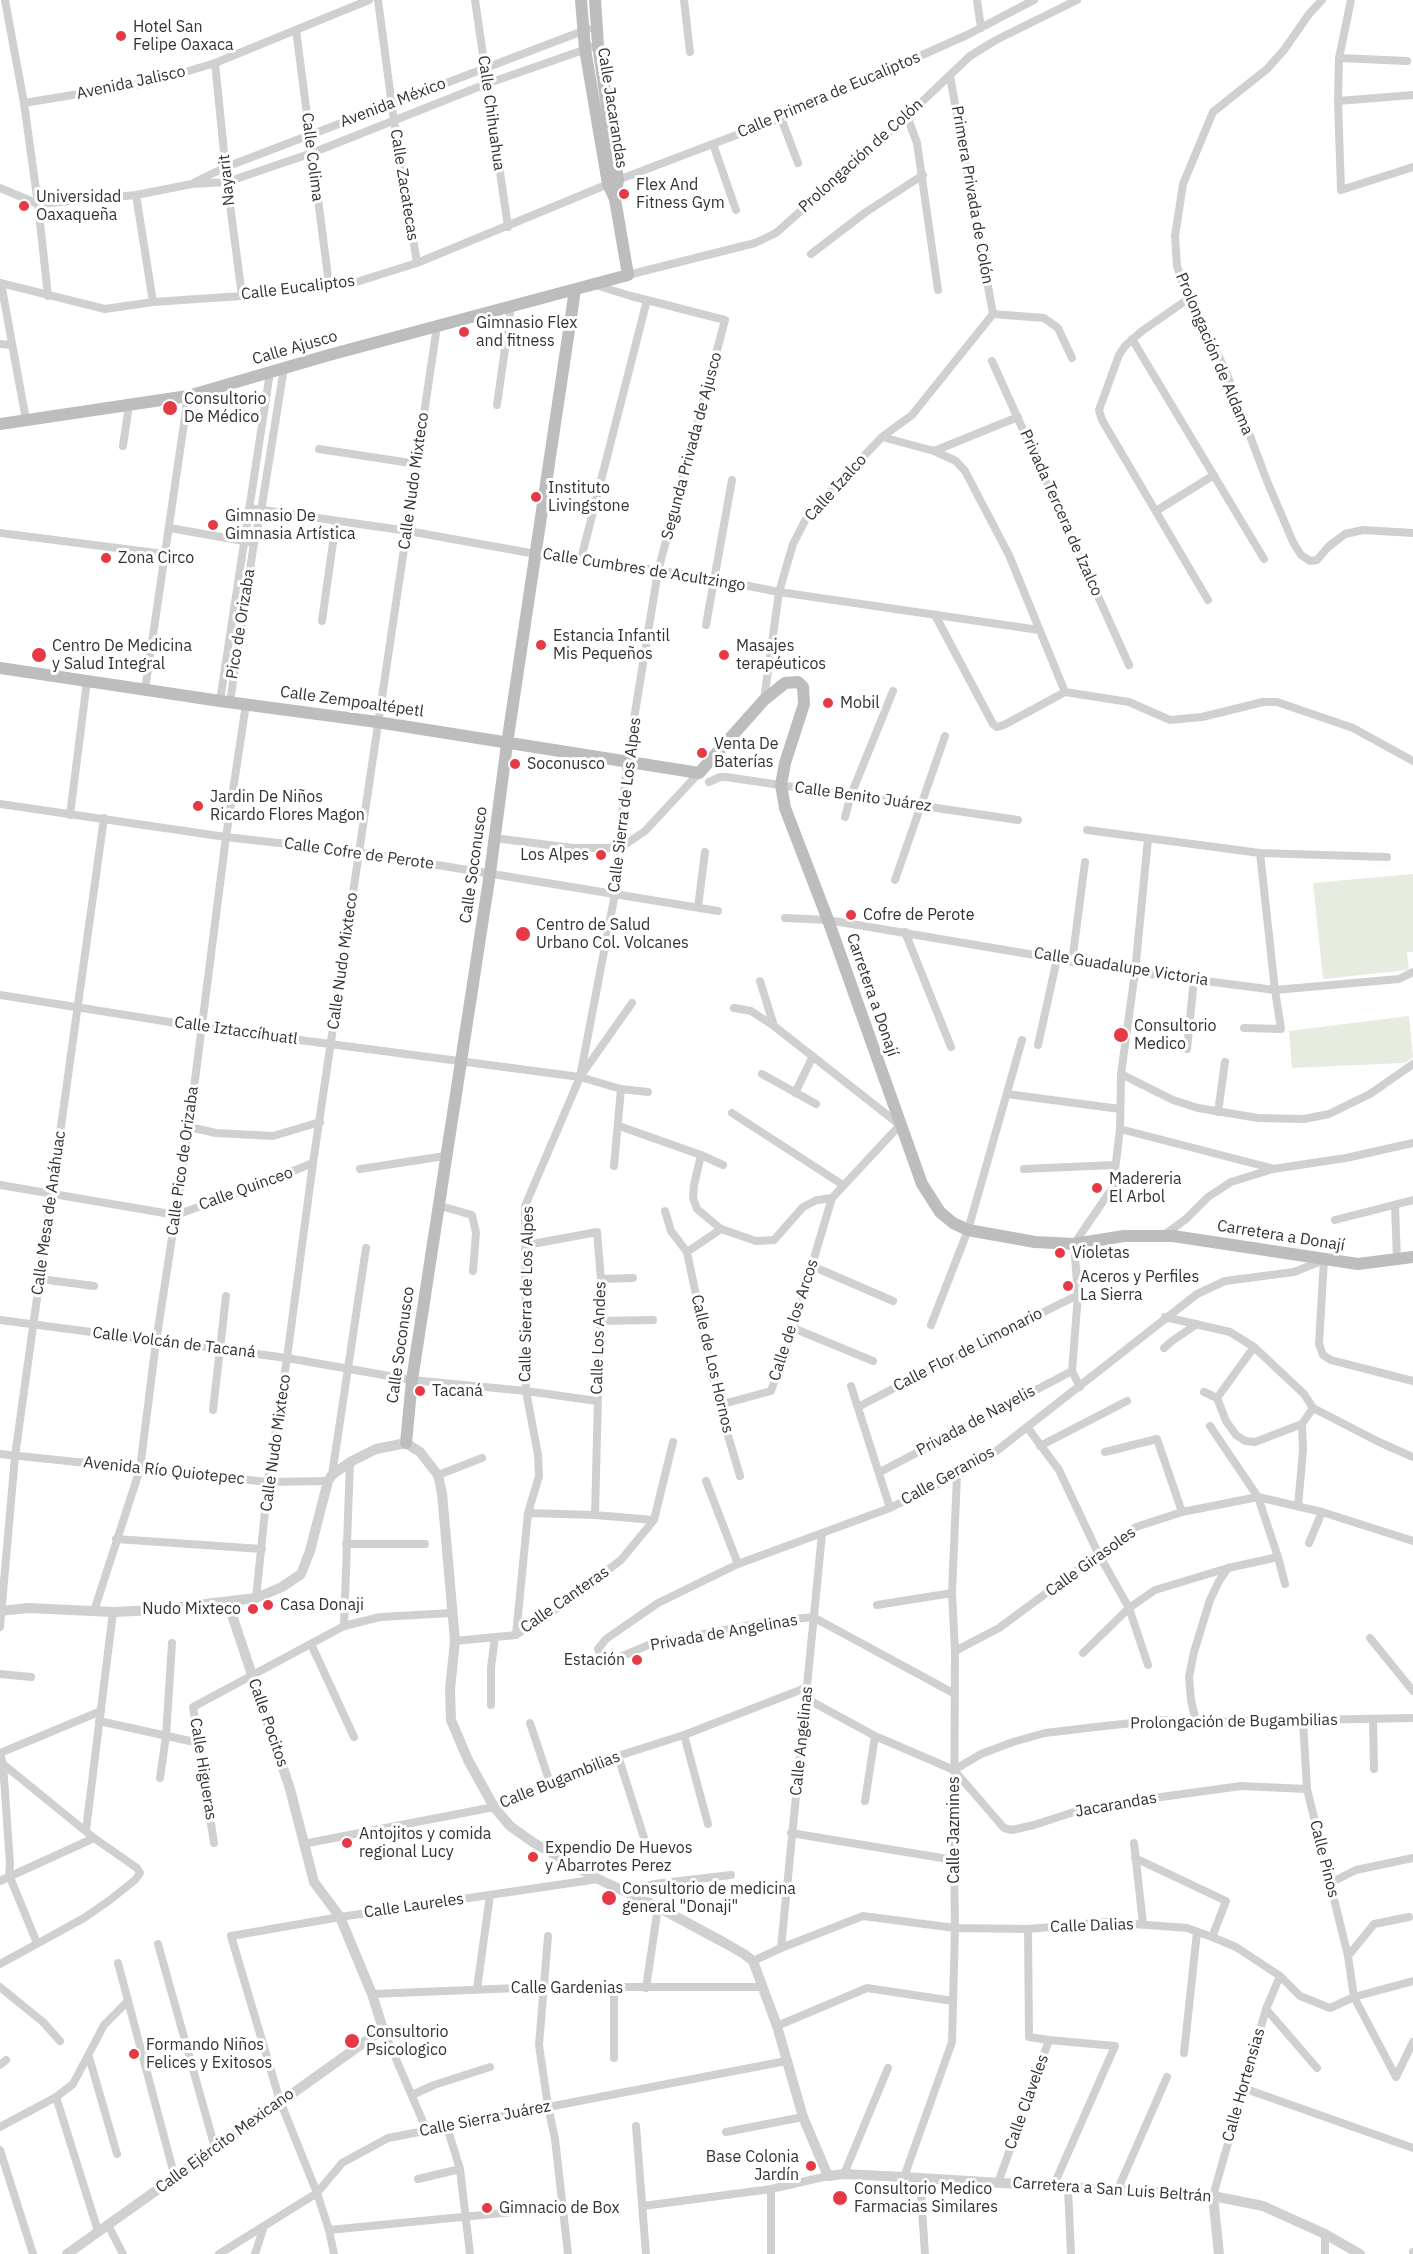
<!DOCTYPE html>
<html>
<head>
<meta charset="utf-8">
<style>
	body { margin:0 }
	canvas { display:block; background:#fff }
</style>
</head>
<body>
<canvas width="1413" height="2254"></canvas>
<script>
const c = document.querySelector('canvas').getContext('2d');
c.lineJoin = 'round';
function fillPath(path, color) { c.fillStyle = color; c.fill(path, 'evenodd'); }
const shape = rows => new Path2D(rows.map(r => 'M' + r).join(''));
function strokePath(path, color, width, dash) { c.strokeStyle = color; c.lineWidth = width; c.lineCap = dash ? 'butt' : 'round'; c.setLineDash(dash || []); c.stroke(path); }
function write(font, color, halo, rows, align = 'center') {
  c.font = font + ' "IBM Plex Sans",sans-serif'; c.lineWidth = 6; c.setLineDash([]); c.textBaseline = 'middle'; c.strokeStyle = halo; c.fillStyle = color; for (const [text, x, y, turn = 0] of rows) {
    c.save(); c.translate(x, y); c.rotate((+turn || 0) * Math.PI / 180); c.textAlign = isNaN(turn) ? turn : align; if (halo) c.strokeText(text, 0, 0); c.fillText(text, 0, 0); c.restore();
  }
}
fillPath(shape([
	[1413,874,1413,952,1407,952,1409,970,1323,979,1313,883],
	[1409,1016,1413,1058,1404,1063,1292,1068,1289,1031]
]), '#e6ecdf');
strokePath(shape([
	[5,0,24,103,38,204,48,296],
	[378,0,394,121,417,263],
	[475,0,508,227],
	[684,0,690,52],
	[977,0,981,28],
	[1322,0,1309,14,1284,50,1267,69,1213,112,1183,184,1175,236,1177,266,1188,299,1210,338,1226,372,1267,481,1293,542,1301,555,1310,561,1317,560,1328,547,1345,534,1363,530,1413,533],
	[1351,0,1339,58,1338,101,1341,190,1413,167],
	[296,30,329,284],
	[1339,58,1407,61],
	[215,63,227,182,242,296],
	[950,76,993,314],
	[1338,101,1413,95],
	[24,103,152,82,215,63,369,0],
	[907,116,917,143,938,290],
	[781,118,798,163],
	[713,144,736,210],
	[195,182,226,167,588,29],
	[0,188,38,204,136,195,192,184,227,182,312,153,486,84,598,45],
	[136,195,153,302],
	[811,254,866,212,923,175],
	[628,275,755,243,776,233,907,116,970,56,996,40,1077,0],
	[0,283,105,309,153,302,242,296,329,284,350,284,417,263,618,180,781,118,967,35,1034,0],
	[1,283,26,420],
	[1188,299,1142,331,1125,346,1119,355,1099,410,1102,420,1208,600],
	[993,314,1044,318,1058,328,1072,358],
	[1132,339,1264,559],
	[0,344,11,345],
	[992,361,1129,665],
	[497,405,511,306],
	[882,437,934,451,956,461,965,471,1009,555,1065,692,1004,725,997,727,993,724,935,615],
	[123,446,129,405],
	[319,449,417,464],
	[934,451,1018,417],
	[249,508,408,531,536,554,581,559,713,579,779,592,1039,630],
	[1156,511,1214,475],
	[170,528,249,542],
	[0,533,164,554],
	[581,559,647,300],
	[322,621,336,521],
	[706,625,732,480],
	[145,690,188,396],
	[1065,692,1129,702,1170,720,1202,717,1263,702,1277,702,1353,728,1413,761],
	[764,700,779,592,793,544,808,515,882,437,912,415,993,314],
	[220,701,270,372],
	[230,702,254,543,261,511,284,368],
	[709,782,720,777,726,777,1018,820],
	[0,804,226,837,358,852,718,911],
	[70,815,87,681],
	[845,817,851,795,893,691],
	[1087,830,1260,853,1387,857],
	[494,838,573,848,620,848,645,831,699,773],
	[895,880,945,736],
	[698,907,705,852],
	[785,918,828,920,1135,972,1275,990,1399,979,1413,972],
	[905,932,951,1047],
	[1072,962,1085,862],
	[760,981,774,1026],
	[0,995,201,1027,580,1077,621,1089,648,1092],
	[1244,1028,1281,1029,1275,990,1260,853],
	[1038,1045,1057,959],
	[1187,1049,1194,979],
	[582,1074,632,1003],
	[762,1074,816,1104],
	[1121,1074,1173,1100,1198,1108,1258,1118,1304,1119,1329,1114,1370,1094,1413,1064],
	[795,1093,813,1056],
	[1007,1094,1120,1109],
	[1218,1112,1225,1062],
	[732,1113,843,1185],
	[619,1126,701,1155,723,1165],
	[189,1127,216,1133,273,1136,320,1122],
	[1120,1129,1271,1168],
	[701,1155,694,1185,693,1198,697,1209,721,1229,756,1241,774,1240,803,1207,817,1200,832,1198],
	[614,1166,621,1089],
	[360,1169,445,1156],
	[1024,1169,1114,1165],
	[0,1185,176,1215,243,1191,313,1163],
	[437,1205,472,1215,476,1233,473,1271],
	[1395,1206,1397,1260],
	[665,1211,671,1231,687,1252,719,1405,740,1476],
	[1335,1220,1413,1200],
	[1164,1235,1186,1219,1208,1197,1231,1182,1273,1169,1346,1158,1413,1143],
	[527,1245,597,1232,601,1279,595,1515],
	[687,1252,721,1229],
	[812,1266,893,1301],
	[40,1279,94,1286],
	[601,1279,633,1278],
	[1165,1317,1230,1332,1254,1347,1304,1394,1313,1408,1379,1442,1413,1457],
	[0,1320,287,1358,412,1380,526,1391,597,1401],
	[599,1321,653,1320],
	[931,1325,968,1230,1022,1040],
	[793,1328,873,1361],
	[1164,1348,1172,1341,1197,1324],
	[851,1386,890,1508],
	[1080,1387,1072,1371,1078,1295,1074,1244,1113,1187,1120,1129,1121,1074,1135,972,1148,839],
	[1204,1392,1217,1398,1226,1421,1236,1435,1245,1441,1255,1442,1302,1424,1313,1408],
	[1217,1398,1254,1347],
	[719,1405,771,1391,793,1328,832,1198,900,1125,774,1026,751,1011,734,1008],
	[858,1407,971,1348,1078,1295],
	[213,1410,226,1296],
	[1210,1426,1258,1497,1278,1557,1285,1584],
	[1027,1427,1059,1470,1098,1553,1129,1608,1148,1665],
	[1040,1446,1127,1401],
	[1105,1452,1157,1439,1182,1512],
	[0,1454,268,1482,328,1481],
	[880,1472,1072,1371],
	[332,1475,366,1248],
	[438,1475,482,1458],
	[706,1481,738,1564],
	[1298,1506,1303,1450,1302,1424],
	[528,1513,595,1515,654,1520],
	[116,1539,262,1549],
	[1309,1543,1322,1512],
	[346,1544,425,1544],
	[256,1598,268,1482,287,1358,313,1163,437,326],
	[877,1605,952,1593],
	[94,1611,140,1469,156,1342,189,1127,226,837,246,704],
	[344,1626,350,1462],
	[0,1627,15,1456,104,818],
	[516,1635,528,1513,539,1476,538,1455,526,1391,525,1206,580,1077,615,894,627,762,658,571,725,320,631,296,595,285],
	[1370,1638,1413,1691],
	[455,1641,516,1635,552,1612,621,1560,654,1520,673,1442],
	[311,1644,354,1737],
	[955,1651,999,1628,1136,1527,1182,1512,1258,1497,1322,1512,1413,1541],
	[1083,1653,1129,1608,1155,1590,1228,1568,1278,1557],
	[0,1674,31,1677],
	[955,1694,813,1617,762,1623,651,1644,608,1662,602,1660,598,1649,606,1639,658,1603,738,1564,890,1508,957,1475,990,1456,1197,1294,1225,1281,1294,1272,1324,1260,1319,1344,1323,1355,1331,1360,1413,1381],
	[807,1699,875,1736,954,1770,1004,1828,1012,1830,1034,1825,1074,1812,1132,1801,1241,1786,1307,1789],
	[491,1705,491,1668,495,1637],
	[1373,1720,1374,1769],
	[99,1721,199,1743],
	[1303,1721,1307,1789,1348,1956,1354,1997,1396,2077],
	[1196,1722,1191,1700,1189,1677,1194,1652,1210,1600,1219,1581,1228,1568],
	[530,1723,550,1783],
	[684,1735,708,1824],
	[0,1753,101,1711],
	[618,1756,646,1844],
	[3,1764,10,1864,9,1875,37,1943],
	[954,1770,981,1754,1013,1742,1045,1733,1104,1726,1162,1720,1196,1722,1413,1718],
	[160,1778,166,1736,172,1643],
	[865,1801,875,1736],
	[86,1830,113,1612],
	[791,1833,954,1860],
	[214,1843,193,1707,344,1626,380,1617,452,1613],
	[1134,1843,1143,1924],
	[303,1844,494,1807,618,1756,684,1735,808,1687],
	[1135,1858,1226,1901,1212,1937],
	[0,1881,94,1838],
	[1330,1883,1356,1870,1413,1858],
	[638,1898,647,1886,654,1884,731,1875],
	[548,1936,539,2045,548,2106,555,2139,568,2254],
	[158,1944,215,2148],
	[781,1948,822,1534],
	[1348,1956,1374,1924,1409,1917],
	[753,1961,781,1948,863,1916,955,1928,1028,1929,1107,1922,1187,1928,1212,1937,1236,1947,1280,1976,1300,1996,1330,2008,1354,1997,1413,1981],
	[118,1963,175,2178],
	[0,1964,84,1918,110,1900,135,1880,140,1873,137,1868,94,1838,3,1764,0,1753],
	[0,1987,43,2022,60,2041],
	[646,1988,658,1907],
	[477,1989,490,1895],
	[372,1994,543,1987,763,1987],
	[1266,2009,1317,2068],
	[777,2026,867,1988,953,2001],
	[383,2029,427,2131],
	[1049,2040,1115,2046,1053,2187],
	[1184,2053,1197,1932],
	[89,2057,117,2154],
	[614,2058,614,1988],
	[0,2065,6,2060],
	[1396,2077,1413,2042],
	[1243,2088,1413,2148],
	[412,2095,434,2085,490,2067],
	[56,2097,98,2231],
	[636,2126,646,2254],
	[0,2127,56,2097,73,2084,104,2025,127,2002],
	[447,2127,460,2169,470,2254],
	[726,2132,803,2117],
	[0,2150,33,2254],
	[844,2174,888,2068],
	[904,2177,952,2042,955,1928,954,1860,955,1651,952,1593,957,1475],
	[920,2178,925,2254],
	[418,2179,460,2169],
	[998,2183,1049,2040,1029,2037,1028,1929],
	[1068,2189,1071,2254],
	[1117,2191,1167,2077],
	[1213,2196,1266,2009,1280,1976],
	[643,2206,771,2189],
	[108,2225,123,2254],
	[329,2230,564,2207],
	[1325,2234,1325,2254],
	[219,2254,317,2193,342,2163,388,2138,786,2061],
	[255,2254,264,2226],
	[334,2254,329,2230,317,2193,280,2101,231,1936,340,1917,598,1879],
	[771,2254,771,2189,828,2176],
	[1413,2254,1413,2252]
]), '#d0d0d0', 8);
strokePath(shape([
	[0,1611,28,1608,113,1612,155,1610,256,1598,282,1587,301,1574,310,1551,328,1481,332,1475,350,1462,376,1449,406,1443,420,1452,438,1475,442,1493,455,1641,450,1689,451,1720,468,1760,494,1807,510,1826,534,1843,598,1879,658,1907,723,1942,744,1954,753,1961,777,2026,803,2117,828,2176,844,2174,904,2177,1213,2196,1263,2206,1325,2234,1360,2254],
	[1213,2196,1219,2254],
	[67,2254,383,2029,372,1994,340,1917,314,1882,290,1789,228,1603]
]), '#d0d0d0', 10);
strokePath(shape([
	[595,0,598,45,618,180,615,199],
	[0,424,188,396,329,355,628,275,615,199,608,184,585,49,581,0],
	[0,668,220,701,377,722,699,773,764,700,785,683,798,682,803,687,804,704,785,763,781,785,785,808,828,920,922,1184,940,1212,953,1223,968,1230,1035,1242,1074,1244,1124,1236,1173,1236,1358,1264,1413,1257],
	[406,1443,412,1380,490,873,507,744,575,290]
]), '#bdbdbd', 12);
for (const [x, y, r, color] of [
	[121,36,6,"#e63946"],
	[624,194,6,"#e63946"],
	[24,206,6,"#e63946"],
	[464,332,6,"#e63946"],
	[170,408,8,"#e63946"],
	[536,497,6,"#e63946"],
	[213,525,6,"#e63946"],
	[106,558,6,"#e63946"],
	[541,645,6,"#e63946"],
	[39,655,8,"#e63946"],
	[724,655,6,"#e63946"],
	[828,703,6,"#e63946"],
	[702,753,6,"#e63946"],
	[515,764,6,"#e63946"],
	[198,806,6,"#e63946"],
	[601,855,6,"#e63946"],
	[851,915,6,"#e63946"],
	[523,934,8,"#e63946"],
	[1121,1035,8,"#e63946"],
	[1097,1188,6,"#e63946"],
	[1060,1253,6,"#e63946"],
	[1068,1286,6,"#e63946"],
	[420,1391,6,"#e63946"],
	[268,1605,6,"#e63946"],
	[253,1609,6,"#e63946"],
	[637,1660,6,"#e63946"],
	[347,1843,6,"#e63946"],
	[533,1857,6,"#e63946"],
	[609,1898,8,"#e63946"],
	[352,2041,8,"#e63946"],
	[134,2054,6,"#e63946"],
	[811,2166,6,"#e63946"],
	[840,2198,8,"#e63946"],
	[487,2208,6,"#e63946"]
]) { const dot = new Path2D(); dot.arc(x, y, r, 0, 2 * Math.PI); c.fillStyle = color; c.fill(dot); strokePath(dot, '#fff', 2); }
write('16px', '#333', '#fff', [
	["Hotel San",133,27],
	["Felipe Oaxaca",133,45],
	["Flex And",636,185],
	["Fitness Gym",636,203],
	["Universidad",36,197],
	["Oaxaqueña",36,215],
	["Gimnasio Flex",476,323],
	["and fitness",476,341],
	["Consultorio",184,399],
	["De Médico",184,417],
	["Instituto",548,488],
	["Livingstone",548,506],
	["Gimnasio De",225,516],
	["Gimnasia Artística",225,534],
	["Zona Circo",118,558],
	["Estancia Infantil",553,636],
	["Mis Pequeños",553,654],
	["Centro De Medicina",52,646],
	["y Salud Integral",52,664],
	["Masajes",736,646],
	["terapéuticos",736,664],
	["Mobil",840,703],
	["Venta De",714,744],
	["Baterías",714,762],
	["Soconusco",527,764],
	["Jardin De Niños",210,797],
	["Ricardo Flores Magon",210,815],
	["Los Alpes",589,855,"right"],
	["Cofre de Perote",863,915],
	["Centro de Salud",536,925],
	["Urbano Col. Volcanes",536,943],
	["Consultorio",1134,1026],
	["Medico",1134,1044],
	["Madereria",1109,1179],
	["El Arbol",1109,1197],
	["Violetas",1072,1253],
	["Aceros y Perfiles",1080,1277],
	["La Sierra",1080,1295],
	["Tacaná",432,1391],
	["Casa Donaji",280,1605],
	["Nudo Mixteco",241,1609,"right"],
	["Estación",625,1660,"right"],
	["Antojitos y comida",359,1834],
	["regional Lucy",359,1852],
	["Expendio De Huevos",545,1848],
	["y Abarrotes Perez",545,1866],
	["Consultorio de medicina",622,1889],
	["general \"Donaji\"",622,1907],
	["Consultorio",366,2032],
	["Psicologico",366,2050],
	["Formando Niños",146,2045],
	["Felices y Exitosos",146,2063],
	["Base Colonia",799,2157,"right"],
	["Jardín",799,2175,"right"],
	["Consultorio Medico",854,2189],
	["Farmacias Similares",854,2207],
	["Gimnacio de Box",499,2208]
], 'left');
write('16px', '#333', '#fff', [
	["Avenida Jalisco",131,83,-12],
	["Calle Primera de Eucaliptos",829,95,-23],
	["Avenida México",393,103,-21],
	["Calle Jacarandas",612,108,81],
	["Calle Chihuahua",491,113,82],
	["Prolongación de Colón",861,156,-42],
	["Calle Colima",312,157,83],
	["Nayarit",227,180,-96],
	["Calle Zacatecas",404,185,81],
	["Primera Privada de Colón",972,195,80],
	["Calle Eucaliptos",298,288,-7],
	["Calle Ajusco",295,348,-16],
	["Prolongación de Aldama",1214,354,67],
	["Segunda Privada de Ajusco",692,446,-75],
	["Calle Nudo Mixteco",414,481,-82],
	["Calle Izalco",836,488,-48],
	["Privada Tercera de Izalco",1061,513,66],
	["Calle Cumbres de Acultzingo",644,570,9],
	["Pico de Orizaba",241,624,-81],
	["Calle Zempoaltépetl",352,702,8],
	["Calle Benito Juárez",863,797,8],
	["Calle Sierra de Los Alpes",625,805,-83],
	["Calle Cofre de Perote",359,854,8],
	["Calle Soconusco",474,865,-82],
	["Calle Nudo Mixteco",343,961,-82],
	["Calle Guadalupe Victoria",1121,967,9],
	["Carretera a Donají",872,995,71],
	["Calle Iztaccíhuatl",236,1031,8],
	["Calle Pico de Orizaba",183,1161,-82],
	["Calle Quinceo",246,1189,-20],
	["Calle Mesa de Anáhuac",49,1213,-82],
	["Carretera a Donají",1281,1236,9],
	["Calle Sierra de Los Alpes",527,1294,-89],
	["Calle de los Arcos",794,1320,-72],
	["Calle Los Andes",599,1338,-88],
	["Calle Volcán de Tacaná",174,1343,7],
	["Calle Soconusco",401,1345,-82],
	["Calle Flor de Limonario",968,1350,-27],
	["Calle de Los Hornos",712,1364,77],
	["Privada de Nayelis",976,1421,-28],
	["Calle Nudo Mixteco",276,1443,-82],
	["Avenida Río Quiotepec",164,1471,6],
	["Calle Geranios",948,1476,-29],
	["Calle Girasoles",1091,1562,-36],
	["Calle Canteras",565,1600,-35],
	["Privada de Angelinas",724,1633,-10],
	["Prolongación de Bugambilias",1234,1722,-1],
	["Calle Pocitos",268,1723,71],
	["Calle Angelinas",802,1741,-84],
	["Calle Higueras",203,1769,81],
	["Calle Bugambilias",560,1780,-22],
	["Jacarandas",1116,1805,-10],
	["Calle Jazmines",954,1830,-90],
	["Calle Pinos",1324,1859,76],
	["Calle Laureles",414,1906,-8],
	["Calle Dalias",1092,1926,-2],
	["Calle Gardenias",567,1988],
	["Calle Hortensias",1244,2085,-74],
	["Calle Claveles",1027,2102,-70],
	["Calle Sierra Juárez",485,2119,-11],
	["Calle Ejército Mexicano",225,2141,-36],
	["Carretera a San Luis Beltrán",1112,2190,4]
]);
</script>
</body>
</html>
